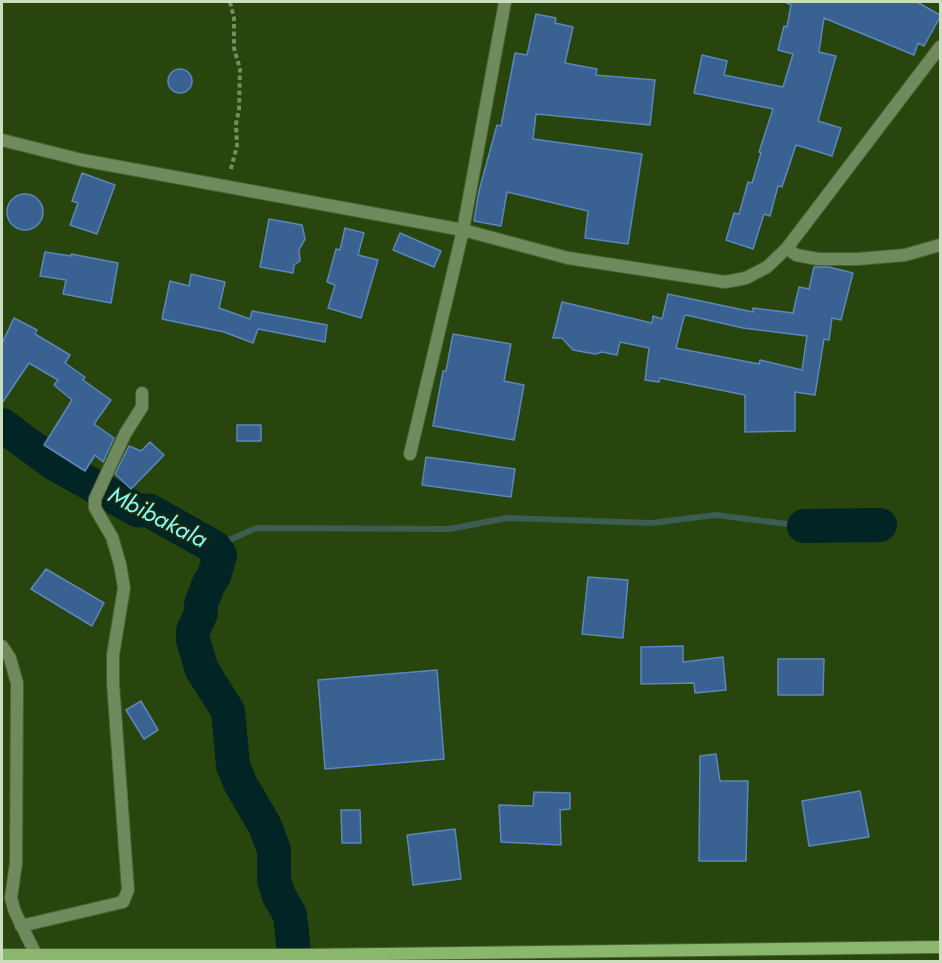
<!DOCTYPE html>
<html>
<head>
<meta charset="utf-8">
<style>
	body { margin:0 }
	#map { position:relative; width:942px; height:963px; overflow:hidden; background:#27450c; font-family:Jost,sans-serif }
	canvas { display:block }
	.frame { position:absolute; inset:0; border:3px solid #caddbe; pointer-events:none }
</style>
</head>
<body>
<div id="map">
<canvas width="942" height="963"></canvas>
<div class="frame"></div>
</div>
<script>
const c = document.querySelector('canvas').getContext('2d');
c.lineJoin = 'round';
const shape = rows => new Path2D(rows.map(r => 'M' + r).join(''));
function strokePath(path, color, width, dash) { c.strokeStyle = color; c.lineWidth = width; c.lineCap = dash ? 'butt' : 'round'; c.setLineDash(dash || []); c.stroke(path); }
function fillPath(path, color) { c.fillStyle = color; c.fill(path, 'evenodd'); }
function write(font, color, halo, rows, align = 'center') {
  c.font = font + ' Jost,sans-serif'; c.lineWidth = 4.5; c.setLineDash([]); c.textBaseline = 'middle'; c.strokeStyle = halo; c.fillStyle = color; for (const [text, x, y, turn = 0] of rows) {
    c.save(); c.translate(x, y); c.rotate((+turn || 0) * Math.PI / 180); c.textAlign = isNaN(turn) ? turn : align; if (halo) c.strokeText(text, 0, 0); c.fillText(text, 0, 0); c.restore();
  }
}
strokePath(shape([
	[214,547,256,528,449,529,507,518,652,523,715,515,804,526]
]), '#3d5c52', 6);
strokePath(shape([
	[2,425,55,464,137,510,150,511,214,547,220,555,214,576,209,583,201,604,201,613,193,631,193,640,202,670,228,711,233,765,240,783,265,826,274,850,274,879,278,894,290,915,295,962],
	[804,526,880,525]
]), '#002524', 34);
const building = shape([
	[785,2,917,2,940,15,940,17,924,46,918,43,914,55,824,18,819,52,836,56,818,121,841,128,832,156,796,145,782,187,778,186,770,216,764,214,753,249,726,240,734,213,739,214,748,182,752,183,761,153,759,152,773,109,694,93,702,55,727,61,724,75,783,87,793,54,778,50,784,26,787,27,791,5,785,2],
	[536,14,556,18,555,23,573,27,565,63,597,69,596,75,655,80,650,125,536,114,533,139,642,154,628,244,585,238,588,211,507,192,501,226,474,221,479,191,497,125,501,126,515,53,527,55,536,14],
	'168 81a12 12 0 1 1 24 0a12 12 0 1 1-24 0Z',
	[82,173,115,185,97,234,70,225,78,203,72,201,82,173],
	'7 212a18 18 0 1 1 36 0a18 18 0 1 1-36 0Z',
	[269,219,302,225,305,239,299,250,300,261,294,265,293,273,260,267,269,219],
	[345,228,364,233,358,255,378,260,361,318,328,308,335,285,327,282,336,249,340,250,345,228],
	[400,233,441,251,434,267,393,250,400,233],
	[45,252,71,256,71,254,118,263,111,303,63,294,66,280,40,276,45,252],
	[814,267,829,267,853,273,841,320,832,318,829,340,824,339,815,395,795,392,795,431,745,432,745,395,660,378,659,382,645,380,649,348,620,342,617,355,602,352,595,354,573,350,562,338,553,338,562,302,652,323,653,316,662,319,668,294,753,312,753,308,793,313,799,287,809,289,814,267],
	[686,315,743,328,807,336,802,370,760,360,759,364,676,348,684,317,686,315],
	[191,274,225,282,219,308,250,319,252,311,327,325,325,342,258,329,253,343,224,332,162,319,170,281,189,286,191,274],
	[14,318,37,330,35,334,70,355,65,363,85,377,83,380,111,400,94,424,114,438,103,462,95,455,85,471,44,445,72,400,54,385,58,380,29,363,2,403,2,343,14,318],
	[453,334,511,344,504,381,524,385,514,440,433,426,443,371,446,371,453,334],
	[237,425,261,425,261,441,237,441,237,425],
	[150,442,164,455,131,489,115,474,129,446,141,451,150,442],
	[426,457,515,469,511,497,422,485,426,457],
	[46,569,104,603,92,626,31,589,46,569],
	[588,577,628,580,623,638,582,634,588,577],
	[683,646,683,662,723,657,726,690,695,693,694,683,641,684,641,647,683,646],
	[778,659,824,659,823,695,778,695,778,659],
	[437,670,444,759,325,769,318,680,437,670],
	[141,701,158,730,144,739,126,710,141,701],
	[716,754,720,781,748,781,746,861,699,861,700,756,716,754],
	[860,791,869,837,809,846,802,801,860,791],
	[534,792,570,793,570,809,560,810,561,845,501,842,499,805,533,806,534,792],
	[341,810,360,810,361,843,342,843,341,810],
	[455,829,461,879,413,885,407,835,455,829]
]);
fillPath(building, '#396192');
strokePath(building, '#5d87ba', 1.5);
const minor = shape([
	[2,140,82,160,463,230,568,258,725,282,746,278,767,267,787,248,940,47],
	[787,248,796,255,818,259,858,259,905,255,940,245],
	[410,454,463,230,505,2],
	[2,646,10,658,17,683,16,863,11,898,15,912,36,955],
	[21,926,123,902,128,890,113,683,113,655,124,588,120,564,112,537,95,508,95,499,125,434,142,407,142,393]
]);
const secondary = shape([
	[2,955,303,955,940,947]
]);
strokePath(minor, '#486330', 14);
strokePath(secondary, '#486330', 14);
strokePath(shape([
	[230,2,234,18,234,48,240,69,239,109,236,124,237,146,230,172]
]), '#758e61', 4, [4.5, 3]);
strokePath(minor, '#6f8b5d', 12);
strokePath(secondary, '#8ab76d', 12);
write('italic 24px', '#85fbf8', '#1a2810', [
	["Mbibakala",157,519,27]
]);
</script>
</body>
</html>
